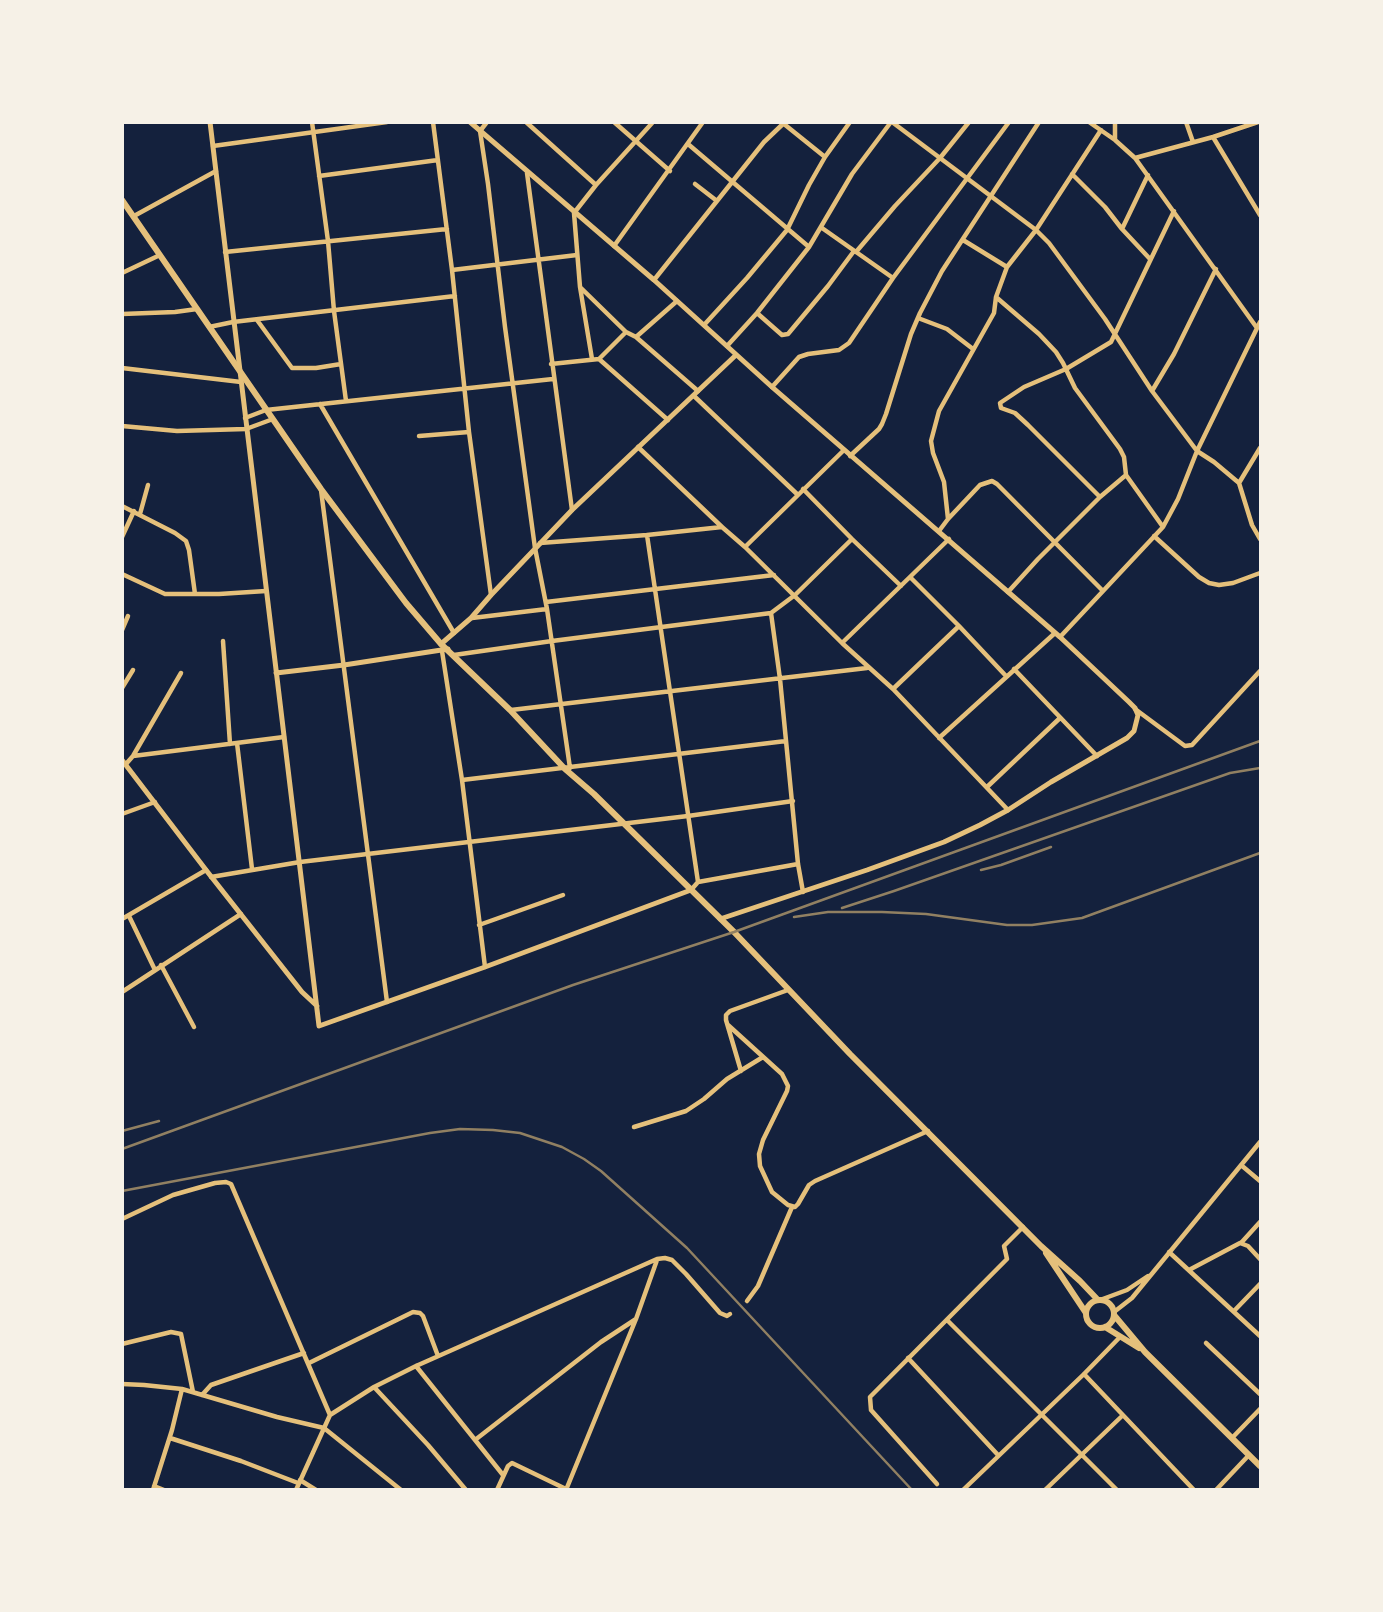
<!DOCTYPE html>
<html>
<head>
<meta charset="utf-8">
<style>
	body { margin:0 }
	#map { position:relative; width:1383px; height:1612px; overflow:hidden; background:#14213d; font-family:"Open Sans",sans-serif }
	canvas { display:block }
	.frame { position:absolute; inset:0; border:124px solid #f6f1e7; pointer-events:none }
</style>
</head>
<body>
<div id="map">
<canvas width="1383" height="1612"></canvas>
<div class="frame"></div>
</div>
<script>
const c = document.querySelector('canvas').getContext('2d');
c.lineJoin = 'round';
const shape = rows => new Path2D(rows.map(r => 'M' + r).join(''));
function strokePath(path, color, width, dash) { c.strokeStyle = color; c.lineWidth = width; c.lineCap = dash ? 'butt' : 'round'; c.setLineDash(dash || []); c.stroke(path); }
strokePath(shape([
	[312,122,328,241,334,311,346,401],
	[433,122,452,270,469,432,491,595],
	[487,122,480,131,488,184,505,327,535,548,547,609,570,768],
	[526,122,596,185],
	[614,122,670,171],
	[892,122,1036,230,1049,243,1105,319,1152,391,1197,451,1214,462,1239,483,1252,525,1260,539],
	[1089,122,1115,140,1135,158,1257,328],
	[1115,122,1115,139],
	[1186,122,1193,142],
	[784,124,825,157],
	[1213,137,1260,215],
	[688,144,809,247],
	[213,146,387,122],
	[1135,158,1213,137,1258,122],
	[527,173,572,510],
	[1072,174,1105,207,1122,229,1150,259],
	[319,176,438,160],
	[695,184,717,201],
	[134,216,216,171],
	[822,228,893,278],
	[1122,229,1148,175],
	[963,240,1007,267],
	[614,246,703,122],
	[225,252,447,229],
	[856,252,895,206,940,158,969,122],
	[452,270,577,255],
	[122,273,160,255],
	[654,280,764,142,785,122],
	[581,288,626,332,636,337,698,391],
	[996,297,1039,334,1056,352,1063,363,1075,388,1120,449,1124,457,1126,475,1163,527],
	[757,313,782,335,788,334,828,286,854,251],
	[122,314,175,312,197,309],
	[918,318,947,329,973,349],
	[257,320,292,368,316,368,341,364],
	[704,325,747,278,787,230,809,185,825,157,850,122],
	[209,327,233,322,455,296],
	[636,337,677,301],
	[727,346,757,313,809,247,852,174,891,122],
	[592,359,580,287,574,213,596,185,653,122],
	[599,359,668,420],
	[551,364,599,359,626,332],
	[122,368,241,382],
	[772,387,799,357,808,354,839,350,849,343,893,278,1009,122],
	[1152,391,1174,354,1216,269],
	[694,396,798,495],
	[320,404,454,633],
	[245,418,266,410,553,379],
	[122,426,177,431,246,429,273,419],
	[419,436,469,432],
	[638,447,722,527,745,547,842,643,893,689,1008,810],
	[850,456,879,429,882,424,886,414,911,334,920,313,942,271,1039,122],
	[1239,483,1260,448],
	[803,489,852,539,901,586],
	[321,490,387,1002],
	[1100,497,1028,425,1015,413,1001,408,1000,403,1024,387,1066,369,1111,342,1174,211],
	[122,506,175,533,186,541,189,550,195,594],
	[140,514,148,485],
	[948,519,944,482,933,453,931,441,939,411,994,313,996,297,1007,267,1036,230,1101,130],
	[939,531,948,519,980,485,992,481,997,484,1102,590],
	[647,535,698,882],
	[1154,536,1199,577,1209,583,1219,585,1233,583,1260,573],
	[122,537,134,511],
	[540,543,647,535,722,527],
	[745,547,844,450],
	[122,574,165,594,219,594,266,591],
	[910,577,959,626,1006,676],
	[1008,592,1038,559,1100,497,1126,475],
	[546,602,774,575],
	[771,613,780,679,798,864,803,892],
	[472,618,547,609],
	[122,630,128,616],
	[1060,637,1163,527,1178,499,1197,451,1260,322],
	[223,641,230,744],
	[842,643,949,539],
	[442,651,462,780,485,967],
	[454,655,552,641,771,613,795,595,852,539],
	[1014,669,1097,756],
	[122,688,133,670],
	[893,689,959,626],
	[1135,709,1185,746,1192,745,1260,671],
	[511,710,867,668],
	[939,738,1055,633],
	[237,743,252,869],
	[133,756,284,737],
	[126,764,133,756,181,673],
	[462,780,786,741],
	[987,787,1060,718],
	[122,814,155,802],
	[211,877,300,862,688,816,793,801],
	[691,890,698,882,798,864],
	[129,916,155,970],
	[122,919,206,870],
	[479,925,563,895],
	[161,965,194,1027],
	[122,992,241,914],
	[728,1025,782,1074,788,1086,787,1091,763,1140,759,1154,760,1166,772,1192,788,1205,795,1207,798,1204,809,1185,815,1181,928,1131],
	[741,1071,726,1020,726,1015,730,1011,788,990],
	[634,1127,686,1111,704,1099,727,1079,763,1057],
	[1241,1165,1260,1181],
	[122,1219,173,1195,215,1183,226,1182,231,1184,330,1415],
	[1241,1243,1260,1222],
	[1169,1252,1260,1336],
	[1189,1270,1240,1243,1248,1246,1260,1259],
	[1100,1300,1127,1290,1148,1276],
	[747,1301,758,1286,792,1207],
	[1234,1311,1260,1284],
	[1114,1312,1132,1298,1260,1142],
	[947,1320,1117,1490],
	[1206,1343,1260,1394],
	[122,1344,171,1332,181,1334,193,1392],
	[908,1358,998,1455],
	[309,1363,413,1312,420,1313,423,1316,438,1356],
	[416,1366,503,1475],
	[1084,1374,1194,1490],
	[122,1384,144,1385,182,1389],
	[374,1387,428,1445,466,1490],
	[202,1395,211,1385,304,1353],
	[170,1438,241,1461,298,1483],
	[1232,1438,1260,1409],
	[475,1440,601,1342,636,1319],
	[300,1480,316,1490],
	[937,1484,871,1410,870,1397,1007,1259,1004,1246,1023,1227],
	[154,1486,164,1490],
	[153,1490,172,1430,182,1389,277,1417,324,1428,401,1490],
	[296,1490,330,1415,374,1387,416,1366,657,1259,665,1258,672,1260,686,1274,720,1313,727,1316,730,1314],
	[497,1490,508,1466,512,1463,566,1489],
	[566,1490,636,1319,657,1260],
	[963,1490,1084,1374,1120,1337],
	[1045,1490,1122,1416],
	[1216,1490,1249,1455]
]), '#e5c07b', 4.5);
strokePath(shape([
	[210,122,319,1026,485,967,691,890],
	[470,122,654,280,772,387,1060,637,1129,702,1135,708,1138,715,1134,731,1127,738,1051,782,1008,810,980,825,944,842,867,870,720,919],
	[441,644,471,618,491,595,572,510,736,355],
	[276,673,344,665,448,649],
	[122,760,206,870,302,992,317,1006]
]), '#e5c07b', 5);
strokePath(shape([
	[122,200,321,489,406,603,441,644,510,710,565,769,594,794,734,932,850,1054,1041,1246,1080,1281,1098,1300],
	[1046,1253,1086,1313],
	'1086 1314a14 14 0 1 1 28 0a14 14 0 1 1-28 0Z',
	[1114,1315,1145,1352,1260,1466],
	[1105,1327,1139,1348]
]), '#e5c07b', 6);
strokePath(shape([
	[981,870,1001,865,1051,847],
	[842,908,894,891,1230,773,1260,768],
	[794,917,828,912,882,912,926,914,1007,925,1032,925,1082,918,1260,853],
	[122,1131,159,1121],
	[122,1149,573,985,734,932,1260,741],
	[122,1191,430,1133,460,1129,493,1130,520,1133,562,1147,584,1159,601,1171,687,1248,912,1490]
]), '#918062', 2.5);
</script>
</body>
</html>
